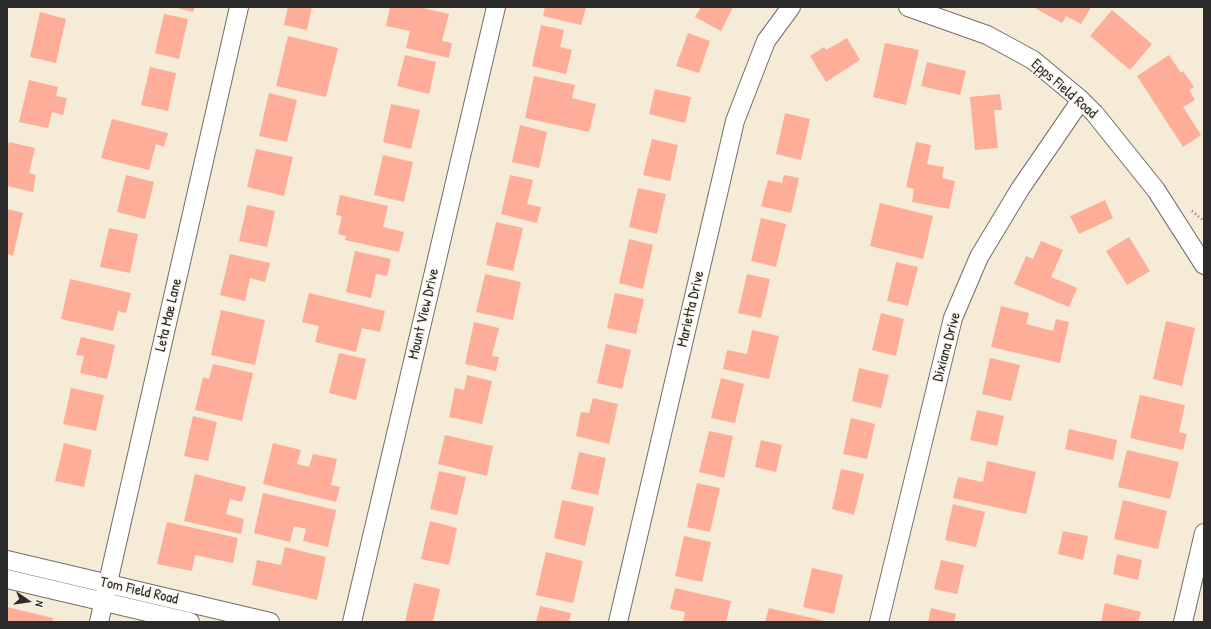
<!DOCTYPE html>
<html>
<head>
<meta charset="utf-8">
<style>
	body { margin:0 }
	#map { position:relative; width:1211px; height:629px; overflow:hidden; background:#f5ebd6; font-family:"Patrick Hand",sans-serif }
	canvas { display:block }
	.frame { position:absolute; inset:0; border:8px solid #2b2b2b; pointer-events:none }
	.north { position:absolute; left:8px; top:581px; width:40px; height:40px; -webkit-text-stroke:3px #fbf7ec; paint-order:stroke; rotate:103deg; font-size:11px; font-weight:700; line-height:16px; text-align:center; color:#2b2b2b }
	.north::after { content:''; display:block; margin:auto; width:14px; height:18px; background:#2b2b2b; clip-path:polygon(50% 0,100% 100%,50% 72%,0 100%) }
</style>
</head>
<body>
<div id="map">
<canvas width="1211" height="629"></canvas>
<div class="frame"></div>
<div class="north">N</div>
</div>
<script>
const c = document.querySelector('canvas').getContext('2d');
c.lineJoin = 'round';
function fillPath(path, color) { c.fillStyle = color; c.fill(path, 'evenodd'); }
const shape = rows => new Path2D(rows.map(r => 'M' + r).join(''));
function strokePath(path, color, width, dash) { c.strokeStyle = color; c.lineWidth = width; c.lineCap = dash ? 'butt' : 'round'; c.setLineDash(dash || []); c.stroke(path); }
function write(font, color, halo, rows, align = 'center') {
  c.font = font + ' "Patrick Hand",sans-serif'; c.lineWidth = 3; c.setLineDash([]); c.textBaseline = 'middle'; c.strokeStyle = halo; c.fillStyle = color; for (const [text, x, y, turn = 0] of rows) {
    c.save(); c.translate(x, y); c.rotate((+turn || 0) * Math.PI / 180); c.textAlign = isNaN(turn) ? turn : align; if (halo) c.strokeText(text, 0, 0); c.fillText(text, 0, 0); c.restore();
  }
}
fillPath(shape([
	[173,7,195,7,193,12],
	[288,7,312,7,307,30,284,25],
	[390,7,419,7,449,14,442,41,452,43,449,58,406,48,410,31,386,26],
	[545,7,586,7,581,25,543,16],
	[701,7,733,7,721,31,695,17],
	[1033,7,1091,7,1081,24,1066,16,1062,23],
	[1112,10,1152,44,1130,70,1090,36],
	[40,12,66,19,56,63,30,57],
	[164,14,188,19,179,59,155,53],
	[541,25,564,30,560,47,572,50,566,74,532,66],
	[688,33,710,41,699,73,676,66],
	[288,36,338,48,326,97,276,86],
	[847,38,860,60,826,82,810,56,824,47,826,50],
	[885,43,919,50,906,105,873,97],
	[405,55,436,62,429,94,397,86],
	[1169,55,1181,73,1183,71,1194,87,1189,90,1195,100,1183,107,1201,135,1183,147,1137,76],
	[927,62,966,71,960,95,921,86],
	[150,67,176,73,168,111,141,105],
	[534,76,575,85,572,98,596,104,589,132,525,118],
	[29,80,58,87,56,96,67,98,63,115,52,112,48,128,19,122],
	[655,89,691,97,685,123,649,114],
	[269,93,297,100,287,142,259,136],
	[1000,94,1002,110,994,110,998,148,975,150,970,97],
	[391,104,420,110,411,149,383,142],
	[785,113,810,119,801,160,776,154],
	[112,119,168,133,164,147,156,144,149,170,101,158],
	[520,125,547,132,539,168,512,162],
	[652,139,678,145,670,181,643,175],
	[9,142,35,148,29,173,36,175,33,192,7,186,7,152],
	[916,142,931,145,927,164,944,167,942,178,955,181,949,209,912,202,914,189,906,187],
	[256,149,293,157,284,196,247,187],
	[383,155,413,162,404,202,374,195],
	[126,175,154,182,145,219,117,212],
	[510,175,533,180,527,204,541,207,537,223,501,214],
	[784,175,799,178,791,213,761,206,768,180,782,183],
	[638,188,666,194,657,234,629,227],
	[340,195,388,206,383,227,404,232,399,252,345,240,346,236,338,234,342,216,336,215],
	[1105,200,1113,218,1079,234,1070,216],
	[880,203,933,216,923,259,870,246],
	[247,205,275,211,267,247,239,241],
	[7,209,23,213,13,256,7,254],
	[761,218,786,224,776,267,751,261],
	[496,222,523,228,513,271,486,265],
	[109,228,138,234,130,273,100,267],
	[1129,237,1150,271,1127,285,1106,251],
	[629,239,653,245,643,289,619,283],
	[1041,241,1063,250,1051,277,1077,288,1069,307,1014,284,1026,256,1033,259],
	[355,251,391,259,387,276,376,274,371,298,346,292],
	[230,254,270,263,265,282,250,278,245,301,220,295],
	[896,262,918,267,908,306,887,301],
	[485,274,521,282,513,320,476,312],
	[747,274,770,279,761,318,738,313],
	[70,279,131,293,126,313,118,311,113,331,61,319],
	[309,293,385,311,380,332,362,328,356,352,315,342,319,326,302,322],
	[615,293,644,299,636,334,607,328],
	[1001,306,1029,313,1026,324,1053,331,1056,319,1069,322,1060,363,991,347],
	[221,310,265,320,255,365,211,355],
	[881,313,904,319,896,356,872,350],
	[1166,321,1195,328,1182,386,1153,379],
	[474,322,499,328,492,356,499,357,496,371,465,364],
	[752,330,779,336,769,379,723,369,727,350,747,354],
	[81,337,115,345,107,379,80,373,84,356,76,355],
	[606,344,631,350,622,389,597,383],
	[339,353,366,359,356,400,329,393],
	[990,358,1020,365,1011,401,982,394],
	[213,364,253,373,242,421,195,410,203,377,209,379],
	[859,368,889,375,881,408,852,401],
	[467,375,492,381,482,424,449,417,455,388,464,390],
	[721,378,744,384,735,423,711,418],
	[71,388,104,395,96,431,63,424],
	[1140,395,1185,405,1179,432,1187,434,1183,450,1130,438],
	[593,398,618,404,609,444,576,436,581,412,589,413],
	[977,410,1004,416,997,446,970,440],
	[193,416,217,422,208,461,184,456],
	[851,418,875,424,867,459,843,454],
	[1069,429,1117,440,1113,460,1065,449],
	[709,431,733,436,724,478,699,472],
	[445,435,493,446,487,476,438,464],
	[761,440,782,445,776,472,755,467],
	[64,443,92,450,84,487,55,481],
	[273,443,301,450,297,464,309,467,313,454,337,459,331,485,340,487,336,502,263,484],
	[1127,450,1179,462,1170,499,1118,487],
	[579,452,606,458,598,495,571,489],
	[987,461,1036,472,1026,514,953,498,958,477,983,482],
	[841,469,864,474,854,515,832,509],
	[439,471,466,477,457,515,430,509],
	[195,474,246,487,242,502,230,499,226,514,244,519,241,534,184,521],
	[697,483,720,488,710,532,687,527],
	[263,493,336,510,328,547,303,541,306,529,294,526,290,542,254,533],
	[562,500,594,507,585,546,554,538],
	[1123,500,1167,511,1158,549,1114,539],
	[953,504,985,512,976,547,945,540],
	[430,521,457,528,449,565,421,559],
	[167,522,238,538,233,563,195,555,192,571,157,564],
	[1063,531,1088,536,1083,560,1058,554],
	[684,536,711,542,702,582,675,576],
	[285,547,326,557,317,600,252,585,257,560,281,565],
	[546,552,583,561,573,603,536,595],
	[1117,554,1142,560,1138,580,1113,574],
	[941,560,964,565,957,594,934,589],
	[812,568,843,575,834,614,803,607],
	[414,583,440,589,433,622,405,622],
	[675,588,731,601,726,622,683,622,685,612,670,609],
	[1105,603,1141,612,1138,622,1101,622],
	[540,606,571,613,569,622,536,622],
	[7,607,53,618,52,622,7,622],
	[769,608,825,621,825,622,765,622],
	[931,608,956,614,954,622,928,622]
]), '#fead99');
const minor = shape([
	[908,7,987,35,1033,60,1081,100,1095,114,1156,190,1204,265],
	[7,560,270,622],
	[7,579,190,622],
	[99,622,239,7],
	[352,622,496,7],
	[618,622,735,121,766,41,791,7],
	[879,622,953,318,979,257,1020,189,1081,100],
	[1183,622,1204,533]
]);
strokePath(minor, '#726e67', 20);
strokePath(shape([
	[1192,211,1204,221]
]), '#726e67', 2.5, [1, 3]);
strokePath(minor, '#fff', 18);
write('15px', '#2b2b2b', '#fbf7ec', [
	["Epps Field Road",1064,89,41],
	["Marietta Drive",691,309,-77],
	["Mount View Drive",424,314,-77],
	["Leta Mae Lane",169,315,-77],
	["Dixiana Drive",947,347,-75],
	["Tom Field Road",139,591,13]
]);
</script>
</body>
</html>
